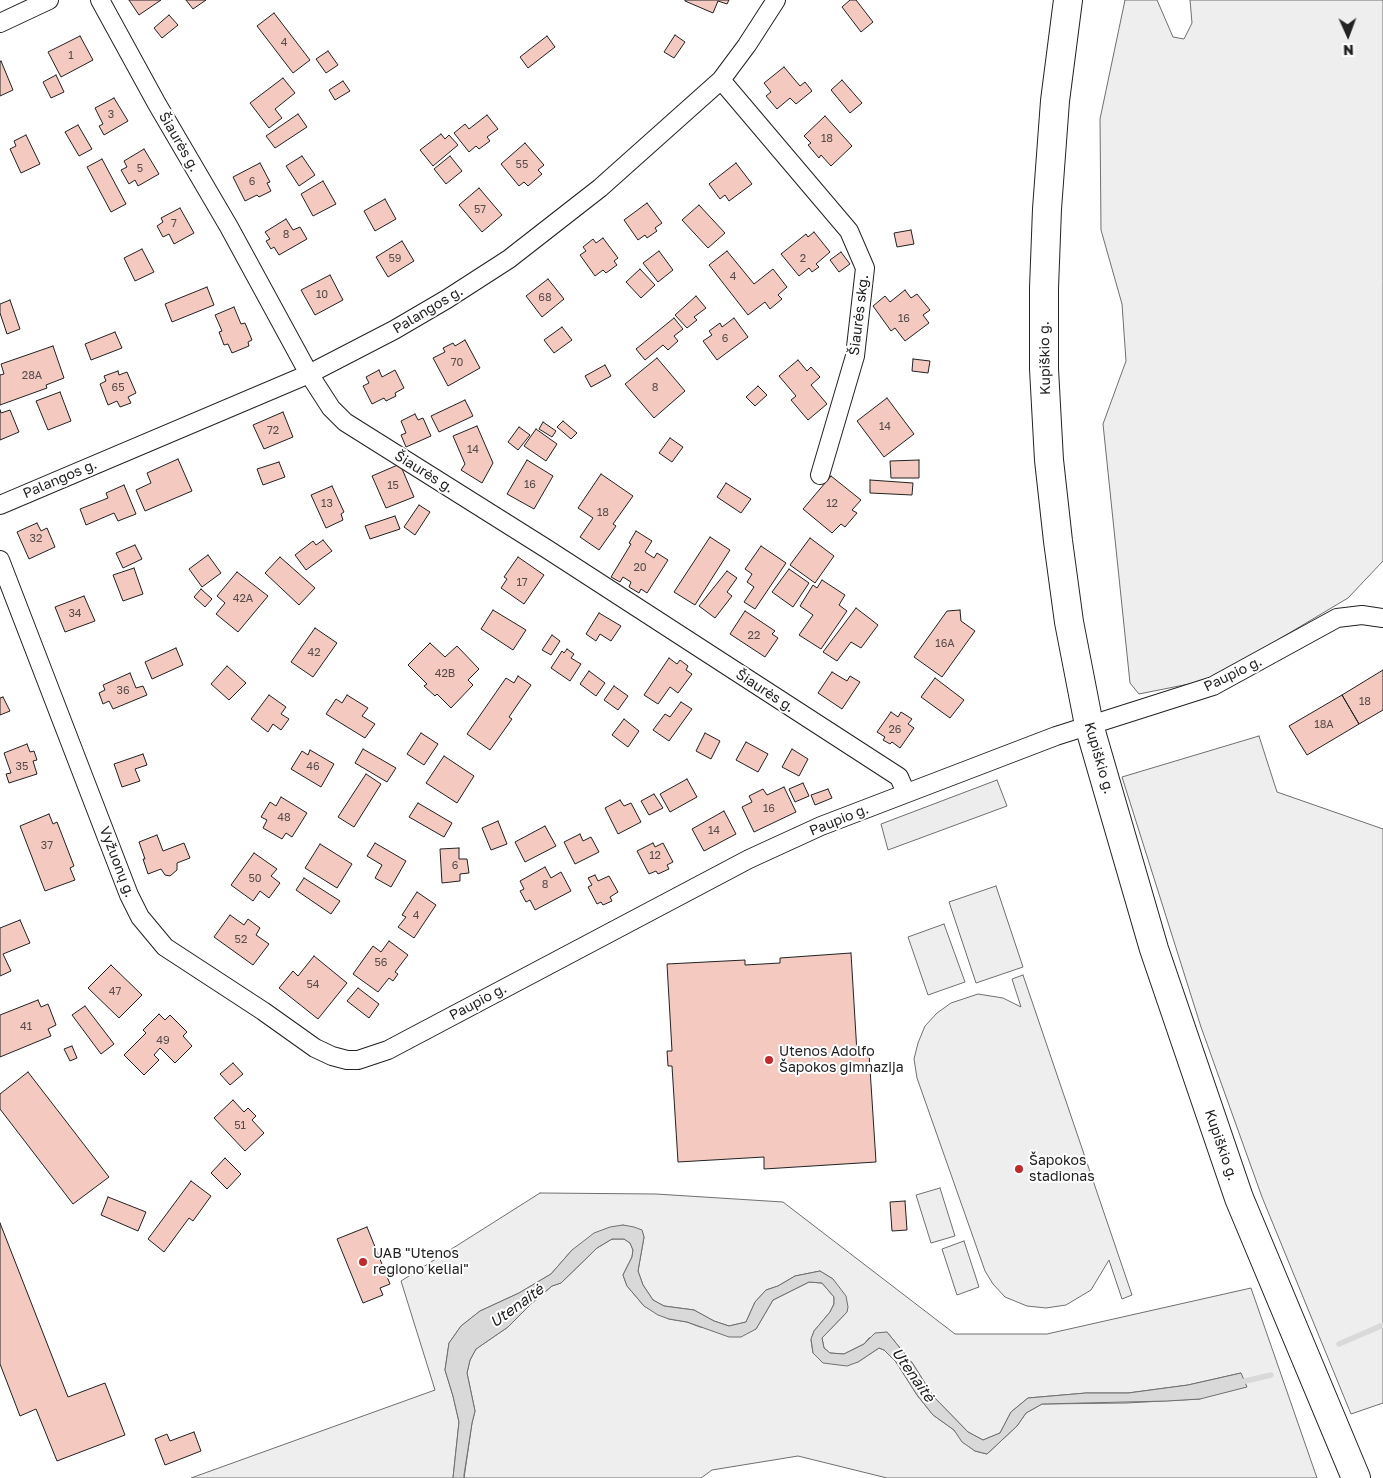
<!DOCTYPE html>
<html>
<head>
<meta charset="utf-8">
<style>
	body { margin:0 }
	#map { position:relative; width:1383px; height:1478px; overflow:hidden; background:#fff; font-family:"Golos Text",sans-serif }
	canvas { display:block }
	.north { position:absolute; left:1323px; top:10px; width:50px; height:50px; -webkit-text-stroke:4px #fff; paint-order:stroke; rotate:178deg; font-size:14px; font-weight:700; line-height:20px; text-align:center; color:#222 }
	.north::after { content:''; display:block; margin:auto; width:18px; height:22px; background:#222; clip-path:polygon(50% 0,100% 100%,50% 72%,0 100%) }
</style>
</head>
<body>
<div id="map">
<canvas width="1383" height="1478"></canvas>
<div class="north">N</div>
</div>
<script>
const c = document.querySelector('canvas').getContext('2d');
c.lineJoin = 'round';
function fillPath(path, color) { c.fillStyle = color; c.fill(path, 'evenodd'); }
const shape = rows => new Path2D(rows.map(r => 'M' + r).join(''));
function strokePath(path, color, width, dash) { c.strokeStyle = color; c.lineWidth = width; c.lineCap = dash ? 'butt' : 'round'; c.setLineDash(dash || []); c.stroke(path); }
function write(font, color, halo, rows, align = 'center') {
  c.font = font + ' "Golos Text",sans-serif'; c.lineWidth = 4; c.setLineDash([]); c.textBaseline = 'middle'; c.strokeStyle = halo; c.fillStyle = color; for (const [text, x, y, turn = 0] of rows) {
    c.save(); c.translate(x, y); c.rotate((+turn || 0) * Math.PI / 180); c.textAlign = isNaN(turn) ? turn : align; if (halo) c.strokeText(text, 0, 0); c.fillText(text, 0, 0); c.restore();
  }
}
const green = shape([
	[1125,0,1157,0,1173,37,1184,39,1192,23,1190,0,1383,0,1383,561,1348,598,1244,660,1219,678,1139,694,1130,683,1103,424,1126,361,1122,304,1101,230,1100,119,1125,0],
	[1259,736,1277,792,1383,829,1383,1403,1351,1414,1262,1197,1201,1027,1122,777,1259,736],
	[996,886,1023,967,976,983,949,902,996,886],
	[944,924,965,982,928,995,908,937,944,924],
	[1023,975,1132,1295,1122,1299,1109,1260,1091,1290,1066,1305,1046,1308,1027,1306,1005,1297,993,1284,985,1271,917,1078,914,1059,918,1043,925,1026,937,1013,951,1003,978,994,1003,998,1021,1007,1012,979,1023,975],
	[940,1188,955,1236,931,1243,916,1195,940,1188],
	[540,1193,656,1194,783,1202,955,1334,1047,1334,1251,1288,1317,1478,887,1478,798,1456,712,1470,701,1478,464,1478,472,1423,475,1411,467,1373,470,1360,476,1349,508,1327,532,1303,552,1286,561,1283,597,1248,612,1239,624,1239,630,1243,633,1250,632,1257,623,1275,627,1286,644,1306,669,1319,687,1322,700,1327,756,1329,773,1300,809,1282,822,1283,834,1297,834,1304,830,1312,814,1331,811,1340,813,1353,858,1362,879,1348,884,1350,896,1362,917,1395,933,1415,954,1430,963,1442,975,1451,987,1454,1017,1426,1026,1413,1042,1404,1126,1403,1200,1399,1241,1373,1188,1385,1128,1393,1086,1393,1028,1398,1011,1412,1000,1433,983,1440,968,1432,933,1396,913,1364,887,1332,869,1338,864,1344,844,1354,830,1353,824,1348,822,1338,847,1312,833,1279,820,1271,795,1276,778,1286,766,1290,755,1302,746,1322,729,1326,714,1321,694,1310,664,1306,653,1300,643,1285,638,1271,644,1237,642,1231,572,1250,551,1274,519,1293,480,1311,461,1326,449,1343,445,1370,453,1396,459,1422,453,1478,191,1478,435,1390,401,1281,540,1193],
	[964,1241,979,1287,957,1295,942,1249,964,1241]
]);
fillPath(green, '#eee');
strokePath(green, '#6f6f6f', 1);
const parking = shape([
	[997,780,1007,806,888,850,881,824,997,780]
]);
fillPath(parking, '#ededed');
strokePath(parking, '#6f6f6f', 1);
const water = shape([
	[623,1225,634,1227,642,1230,644,1237,638,1271,643,1285,653,1300,664,1306,694,1310,714,1321,729,1326,746,1322,755,1302,766,1290,778,1286,795,1276,820,1271,833,1279,846,1296,848,1307,847,1312,822,1338,824,1348,830,1353,844,1354,864,1344,875,1333,887,1332,913,1364,933,1396,968,1432,983,1440,1000,1433,1011,1412,1028,1398,1086,1393,1128,1393,1188,1385,1241,1373,1247,1387,1200,1399,1167,1401,1042,1404,1026,1413,1017,1426,987,1454,975,1451,962,1442,954,1430,933,1415,917,1395,896,1362,884,1350,879,1348,858,1362,847,1366,823,1363,813,1353,811,1339,814,1331,830,1312,834,1304,834,1297,822,1283,809,1282,773,1300,756,1329,741,1337,729,1337,687,1322,669,1319,658,1315,644,1306,627,1286,623,1275,632,1257,633,1250,630,1243,624,1239,612,1239,597,1248,561,1283,552,1286,532,1303,508,1327,476,1349,470,1360,467,1373,475,1411,472,1423,464,1475,464,1478,453,1478,459,1422,453,1396,445,1370,449,1343,461,1326,480,1311,519,1293,551,1274,572,1250,594,1233,610,1227,623,1225]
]);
fillPath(water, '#d9d9d9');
strokePath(water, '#6f6f6f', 1);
strokePath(shape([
	[1339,1344,1383,1325],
	[1237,1383,1271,1375]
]), '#d9d9d9', 5.5);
const building = shape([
	[129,0,161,0,139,15,129,0],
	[186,0,206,0,193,9,186,0],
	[685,0,729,0,727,4,718,1,713,13,685,1,685,0],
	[850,0,856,0,873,22,861,32,842,7,850,0],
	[274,13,310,60,293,73,257,26,274,13],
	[169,15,178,25,162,38,154,28,169,15],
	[675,35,685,42,674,58,664,52,675,35],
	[80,36,93,60,61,77,48,52,80,36],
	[547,36,555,47,528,68,520,57,547,36],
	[328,51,338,65,326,73,316,59,328,51],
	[1,61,13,90,0,96,0,62,1,61],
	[784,67,800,86,805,82,812,91,796,104,790,98,777,109,766,96,771,92,764,83,784,67],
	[56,75,64,92,51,98,43,82,56,75],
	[283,78,295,93,275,109,282,118,269,128,250,103,283,78],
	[842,80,862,103,850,113,831,90,842,80],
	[343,81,350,91,335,100,329,90,343,81],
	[114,98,128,121,104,135,99,126,103,124,95,108,114,98],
	[298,114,307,127,275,148,266,136,298,114],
	[487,115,498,129,487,137,490,141,479,149,476,146,469,152,454,133,465,124,469,129,487,115],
	[825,116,852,146,831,166,821,155,819,158,808,145,811,143,804,136,825,116],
	[78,125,92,149,79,156,65,132,78,125],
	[441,134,445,139,449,135,458,145,433,166,420,150,441,134],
	[26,135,40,164,21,173,10,149,16,146,14,141,26,135],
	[525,143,544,165,538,170,542,174,528,186,524,182,519,186,501,164,525,143],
	[144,149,159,174,138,186,135,180,129,184,121,170,127,167,124,161,144,149],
	[302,156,315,175,299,186,286,166,302,156],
	[450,156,462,171,446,184,434,169,450,156],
	[102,159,126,204,111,212,87,167,102,159],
	[260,163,270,182,267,183,271,191,259,197,257,195,245,201,233,177,260,163],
	[736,163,752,184,729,201,725,195,720,199,709,184,736,163],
	[323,181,336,204,313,216,301,194,323,181],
	[479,188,502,215,482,232,459,205,479,188],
	[385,199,396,219,375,231,364,211,385,199],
	[647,203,662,223,655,228,657,231,647,238,645,235,638,240,624,220,647,203],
	[699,205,725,233,708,248,682,220,699,205],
	[180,208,194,233,174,244,169,234,163,237,157,226,163,222,161,218,180,208],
	[286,219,293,230,300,227,307,239,279,255,274,247,271,249,266,241,270,239,265,232,286,219],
	[911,230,914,244,897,247,894,233,911,230],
	[814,232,830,252,816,264,819,267,812,272,809,268,799,276,781,254,806,234,808,237,814,232],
	[603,238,618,258,614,261,617,265,606,273,603,270,595,276,580,255,586,251,583,247,593,239,596,243,603,238],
	[402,241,414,261,388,277,376,257,402,241],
	[142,249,154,272,135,281,124,258,142,249],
	[659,251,673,270,658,282,643,263,659,251],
	[727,251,754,284,773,269,787,287,778,295,782,299,770,309,765,302,748,315,709,265,727,251],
	[841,252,850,264,839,272,830,260,841,252],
	[640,269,655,285,641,298,626,282,640,269],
	[330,275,343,300,315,315,301,290,330,275],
	[548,279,564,299,542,317,526,296,548,279],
	[207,287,214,305,172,322,165,304,207,287],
	[905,290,911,298,917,294,930,310,923,315,929,323,905,341,895,328,891,331,873,306,885,296,890,302,905,290],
	[696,296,706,308,694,317,697,320,687,328,675,315,696,296],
	[10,300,20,329,7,334,0,313,0,304,10,300],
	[234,307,241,324,245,323,252,340,248,342,249,346,232,353,228,344,224,345,219,332,222,331,215,315,234,307],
	[674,318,683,329,674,336,678,341,668,350,663,345,645,360,636,349,674,318],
	[734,318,748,337,717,360,703,341,712,335,709,331,720,323,722,327,734,318],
	[562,327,572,340,554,353,544,340,562,327],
	[115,332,122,348,91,360,85,344,115,332],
	[465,340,480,368,448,386,433,358,445,352,443,348,453,343,455,346,465,340],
	[53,346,64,378,46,385,47,388,0,405,0,375,4,374,1,364,53,346],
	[657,358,685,391,654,418,625,384,657,358],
	[913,359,930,361,928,373,912,371,913,359],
	[798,360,807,371,811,367,820,377,811,385,827,404,808,420,791,400,796,396,779,376,798,360],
	[605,365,611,376,591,387,585,376,605,365],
	[379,370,382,377,395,370,404,388,395,393,396,396,386,401,384,398,372,404,363,386,369,383,366,377,379,370],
	[118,371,119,375,127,372,136,393,128,397,131,403,120,407,117,401,108,405,100,384,106,381,104,376,118,371],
	[758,386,767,395,755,406,746,397,758,386],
	[60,392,71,421,48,430,36,401,60,392],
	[887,398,914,434,884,457,857,421,887,398],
	[465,400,473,416,439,432,431,416,465,400],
	[0,410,1,413,10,410,19,432,0,440,0,410],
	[283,412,293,437,264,449,253,425,283,412],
	[415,414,418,420,423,418,431,436,406,447,401,435,406,433,401,421,415,414],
	[563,421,577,433,571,439,557,427,563,421],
	[543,422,556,431,552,437,539,429,543,422],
	[477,426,493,463,482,483,461,470,465,464,453,436,477,426],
	[519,427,530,435,518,450,508,442,519,427],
	[536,429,557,444,546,461,524,446,536,429],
	[670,438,683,447,672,462,659,453,670,438],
	[178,459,192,491,145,511,136,490,151,483,147,473,178,459],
	[527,460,553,476,534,509,507,494,527,460],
	[919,460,919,478,891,478,890,461,919,460],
	[279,462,285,477,263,485,257,469,279,462],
	[400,464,414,497,386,508,372,476,400,464],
	[601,474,633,496,613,524,616,526,599,550,580,537,593,518,578,508,601,474],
	[831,476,861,500,852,510,857,513,845,527,841,524,832,533,803,509,831,476],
	[870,480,913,483,912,495,870,493,870,480],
	[726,483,751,499,741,513,717,497,726,483],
	[124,485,136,514,118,521,114,513,86,525,80,509,108,498,106,493,124,485],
	[332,486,344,512,341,514,343,520,326,528,311,495,332,486],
	[419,505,430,512,415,535,404,527,419,505],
	[395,516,400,529,370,539,365,526,395,516],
	[37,523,41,531,47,528,55,547,29,559,17,532,37,523],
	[636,531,652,541,645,552,654,558,657,553,668,560,647,593,641,589,639,593,629,587,631,582,623,577,620,582,611,577,631,544,629,543,636,531],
	[710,537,730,550,695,605,674,592,710,537],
	[810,538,834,556,815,583,790,565,810,538],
	[323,540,332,551,306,570,295,555,313,541,316,545,323,540],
	[135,545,142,559,123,568,116,553,135,545],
	[761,546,786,563,755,609,744,602,754,587,747,582,752,574,745,569,761,546],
	[208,555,221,573,202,587,189,569,208,555],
	[280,557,315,588,299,605,265,573,280,557],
	[518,557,544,575,524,604,501,588,507,579,504,577,518,557],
	[134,568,143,594,123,601,113,575,134,568],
	[789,569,809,583,793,607,772,592,789,569],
	[727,571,737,578,727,592,732,596,715,618,699,606,727,571],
	[237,572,268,596,238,632,216,614,225,603,217,596,237,572],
	[822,580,845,595,839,605,847,611,821,649,799,635,813,615,800,606,813,585,817,588,822,580],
	[201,589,212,599,205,607,194,597,201,589],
	[84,596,95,621,65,632,55,607,84,596],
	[856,608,878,625,861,648,851,642,837,661,823,652,856,608],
	[493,610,526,630,513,650,481,629,493,610],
	[960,610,961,621,975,631,942,677,914,657,947,611,960,610],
	[745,611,775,631,772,634,778,638,765,657,730,634,745,611],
	[599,613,621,626,611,641,600,634,596,641,586,634,599,613],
	[315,628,337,643,313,677,291,662,315,628],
	[552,635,560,641,551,655,542,650,552,635],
	[430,643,445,657,457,646,479,669,468,680,473,685,451,708,437,694,435,696,424,686,427,684,408,665,430,643],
	[176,648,183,665,152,679,145,662,176,648],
	[567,649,574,654,571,658,581,664,570,681,551,668,562,651,564,653,567,649],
	[669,658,677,664,680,660,688,666,686,670,692,674,678,693,670,687,658,704,644,695,669,658],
	[227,666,246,683,229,700,211,684,227,666],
	[1383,670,1383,710,1359,724,1342,695,1383,670],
	[589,671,605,683,596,696,580,684,589,671],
	[832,672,847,681,850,676,860,682,842,709,818,693,832,672],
	[130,673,136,688,143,686,147,695,113,709,109,701,103,704,99,693,105,690,103,685,130,673],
	[518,676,531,685,509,717,512,719,490,750,467,734,506,678,514,683,518,676],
	[935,678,964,700,950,718,921,697,935,678],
	[614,686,628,696,618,710,604,700,614,686],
	[269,695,286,707,281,714,289,719,281,730,273,724,268,732,251,719,269,695],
	[347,695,368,708,362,716,375,724,365,738,326,714,336,699,342,703,347,695],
	[1342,695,1359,724,1307,755,1289,726,1342,695],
	[3,697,10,711,0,715,0,698,3,697],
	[681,702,692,709,669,741,653,730,665,714,670,717,681,702],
	[891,712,898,717,901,712,912,719,908,724,914,728,900,748,892,742,890,744,883,740,885,737,877,732,891,712],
	[624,719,639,731,628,747,612,735,624,719],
	[421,733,438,744,424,765,407,754,421,733],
	[705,733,720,741,711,759,696,751,705,733],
	[746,742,768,754,758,772,736,760,746,742],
	[27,744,30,752,34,751,37,760,33,761,37,774,9,783,6,774,11,773,4,753,27,744],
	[363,749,396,768,387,782,355,763,363,749],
	[792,749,808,759,799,776,782,767,792,749],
	[310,750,334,764,321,787,291,769,302,751,308,755,310,750],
	[143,754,147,765,135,769,140,781,122,787,114,764,143,754],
	[444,756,474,776,457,803,426,783,444,756],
	[366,774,381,784,354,827,338,817,366,774],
	[687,779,697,797,670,812,660,794,687,779],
	[803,783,809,796,795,802,789,789,803,783],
	[784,787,796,812,754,832,742,807,752,802,749,796,763,789,767,795,784,787],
	[828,789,832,798,815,805,811,795,828,789],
	[654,794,663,808,649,815,641,801,654,794],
	[281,797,307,813,292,837,286,833,282,839,263,828,267,820,261,817,270,802,276,806,281,797],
	[620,800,624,806,631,803,641,822,618,834,605,808,620,800],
	[418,803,452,823,444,837,409,817,418,803],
	[724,811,736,834,704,851,692,829,724,811],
	[49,814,53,824,57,822,74,866,70,868,75,880,45,891,20,826,49,814],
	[498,821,507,844,491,850,482,828,498,821],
	[545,826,556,846,525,862,515,842,545,826],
	[580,834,583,841,591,837,599,852,575,864,564,842,580,834],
	[157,835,163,851,184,843,190,858,177,863,177,870,170,876,165,875,161,869,148,874,143,859,145,859,139,842,157,835],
	[375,843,406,861,391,887,375,878,382,865,367,856,375,843],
	[653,843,655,847,663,843,673,862,667,865,669,869,658,874,656,871,649,874,637,851,653,843],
	[320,844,352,864,337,888,305,868,320,844],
	[459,848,459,859,467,859,469,873,460,874,460,881,442,883,440,849,459,848],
	[254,853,277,869,271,876,280,883,269,898,260,891,253,901,231,885,254,853],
	[545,867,551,878,561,872,571,891,535,910,530,900,526,902,520,891,524,889,520,881,545,867],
	[595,875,598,881,609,876,618,892,610,897,612,901,603,905,601,902,597,904,588,887,592,885,588,878,595,875],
	[304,878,340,901,331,914,296,890,304,878],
	[417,892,436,905,414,938,398,927,406,917,402,915,417,892],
	[230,915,244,925,248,919,260,928,256,935,269,944,253,965,214,937,230,915],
	[20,920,30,943,3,954,11,971,0,976,0,928,20,920],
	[389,941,408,955,395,972,398,974,393,981,389,978,378,992,353,974,373,946,381,952,389,941],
	[851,953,857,1053,869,1053,876,1162,764,1169,764,1157,678,1162,672,1066,668,1066,667,1051,672,1051,667,964,745,960,745,965,780,963,780,958,851,953],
	[314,956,347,983,318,1019,279,988,293,971,298,976,314,956],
	[111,965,142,995,119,1018,88,988,111,965],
	[358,988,379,1004,369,1018,347,1001,358,988],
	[38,1000,41,1007,48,1004,56,1025,48,1029,51,1036,0,1057,0,1015,38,1000],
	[85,1006,114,1044,101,1054,72,1015,85,1006],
	[159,1014,165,1020,170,1015,187,1032,183,1036,192,1046,175,1063,160,1048,154,1055,159,1060,144,1075,124,1055,146,1033,143,1030,159,1014],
	[72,1046,77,1058,70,1061,64,1049,72,1046],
	[233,1063,243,1074,230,1085,220,1074,233,1063],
	[28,1072,109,1177,73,1204,0,1109,0,1094,28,1072],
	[233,1100,244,1112,248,1108,256,1116,252,1120,264,1133,245,1151,214,1118,233,1100],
	[225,1158,241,1174,227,1189,211,1173,225,1158],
	[191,1181,211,1196,193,1221,189,1218,164,1252,148,1239,191,1181],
	[108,1197,146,1212,138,1231,101,1215,108,1197],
	[905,1201,907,1230,892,1231,890,1202,905,1201],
	[0,1223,68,1397,105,1383,125,1435,57,1461,36,1409,20,1416,0,1364,0,1223],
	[367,1227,390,1284,380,1288,383,1295,363,1303,337,1239,367,1227],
	[194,1432,201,1451,165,1465,155,1439,167,1434,170,1441,194,1432]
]);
fillPath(building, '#f3c9c0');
strokePath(building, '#222', 1);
const street = shape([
	[100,0,157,104,229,227,309,374,331,408,345,422,547,549,899,777,906,793],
	[0,23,49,0],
	[721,80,849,231,865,268,855,356,820,475],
	[0,505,309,374,394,330,447,299,509,259,600,188,721,80,747,45,776,0],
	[0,560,129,895,140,917,165,947,263,1011,315,1048,332,1056,347,1060,358,1060,388,1050,749,859,821,826,1056,736,1213,686,1337,618,1362,615,1383,618]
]);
const primary = shape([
	[1068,0,1055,101,1047,209,1044,288,1044,369,1049,460,1058,541,1069,622,1089,725,1154,949,1239,1198,1356,1478]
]);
strokePath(street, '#222', 20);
strokePath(primary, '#222', 30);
strokePath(street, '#fff', 18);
strokePath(primary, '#fff', 28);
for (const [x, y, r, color] of [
	[769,1060,5,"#c62828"],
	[1019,1169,5,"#c62828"],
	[363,1262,5,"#c62828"]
]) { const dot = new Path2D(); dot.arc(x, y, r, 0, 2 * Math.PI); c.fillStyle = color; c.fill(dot); strokePath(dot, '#fff', 2); }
write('11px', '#564c4a', null, [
	["4",284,43],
	["1",71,56],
	["3",111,115],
	["18",827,139],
	["55",522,165],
	["5",140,169],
	["6",252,182],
	["57",480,210],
	["7",174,224],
	["8",286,235],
	["59",395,259],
	["2",803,259],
	["4",733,277],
	["10",322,295],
	["68",545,298],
	["16",904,319],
	["6",725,339],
	["70",457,363],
	["28A",32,376],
	["65",118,388],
	["8",655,388],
	["14",885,427],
	["72",273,431],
	["14",473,450],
	["16",530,485],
	["15",393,486],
	["13",327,504],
	["12",832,504],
	["18",603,513],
	["32",36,539],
	["20",640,568],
	["17",522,583],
	["42A",243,599],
	["34",75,614],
	["22",754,636],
	["16A",945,644],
	["42",314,653],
	["42B",445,674],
	["36",123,691],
	["18",1365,702],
	["18A",1324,725],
	["26",895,730],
	["35",22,767],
	["46",313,767],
	["16",769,809],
	["48",284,818],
	["14",714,831],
	["37",47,846],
	["12",655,856],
	["6",455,866],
	["50",255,879],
	["8",545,885],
	["4",416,916],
	["52",241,940],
	["56",381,963],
	["54",313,985],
	["47",115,992],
	["41",26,1027],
	["49",163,1041],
	["51",240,1126]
]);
write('14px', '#222', '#fff', [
	["Šiaurės g.",179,142,60],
	["Palangos g.",428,310,-31],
	["Šiaurės skg.",859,315,-83],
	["Kupiškio g.",1045,358,-91],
	["Šiaurės g.",424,472,32],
	["Palangos g.",60,479,-23],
	["Paupio g.",1233,674,-26],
	["Šiaurės g.",765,691,33],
	["Kupiškio g.",1099,758,74],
	["Paupio g.",839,820,-22],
	["Vyžuonų g.",117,862,69],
	["Paupio g.",478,1002,-28],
	["Kupiškio g.",1221,1145,71]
]);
write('14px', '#222', '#fff', [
	["Utenos Adolfo",779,1052],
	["Šapokos gimnazija",779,1068],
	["Šapokos",1029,1161],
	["stadionas",1029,1177],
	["UAB \"Utenos",373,1254],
	["regiono keliai\"",373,1270]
], 'left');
write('italic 15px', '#222', '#fff', [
	["Utenaitė",517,1306,-36],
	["Utenaitė",913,1375,55]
]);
</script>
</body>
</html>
